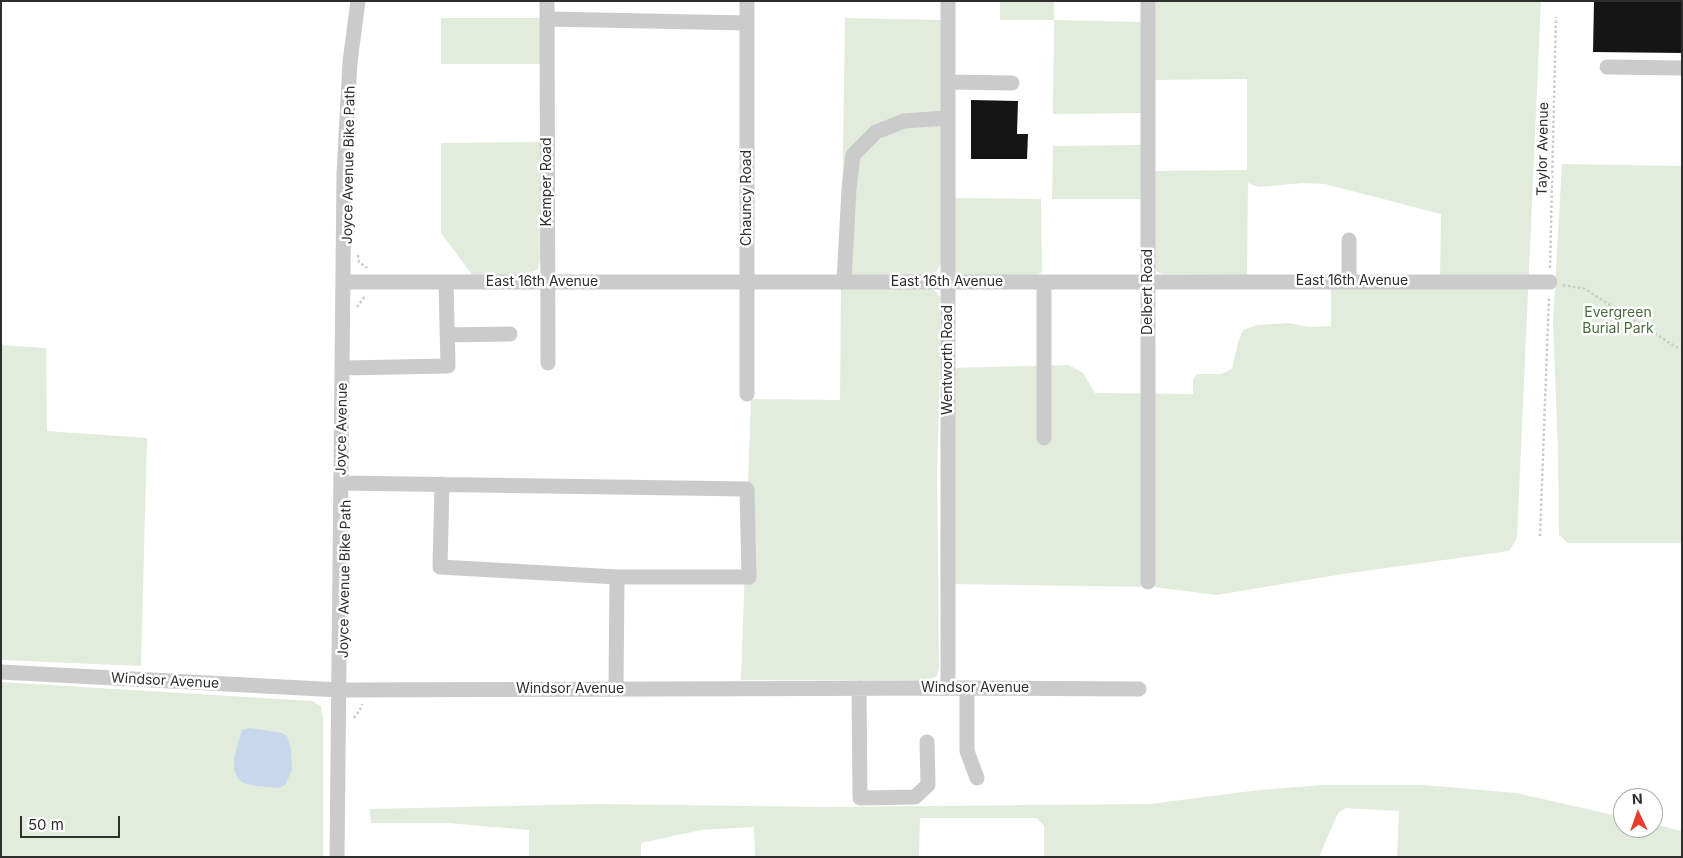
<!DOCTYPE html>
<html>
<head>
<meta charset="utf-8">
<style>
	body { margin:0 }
	#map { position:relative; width:1683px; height:858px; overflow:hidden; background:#fff; font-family:Inter,sans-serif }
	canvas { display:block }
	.frame { position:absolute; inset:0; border:2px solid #2e2e2e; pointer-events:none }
	.north { position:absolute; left:1613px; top:788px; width:50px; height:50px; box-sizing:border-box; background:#fff; border:1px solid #ababab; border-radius:50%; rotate:357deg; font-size:14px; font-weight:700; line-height:20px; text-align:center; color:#2e2e2e }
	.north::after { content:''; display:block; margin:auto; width:18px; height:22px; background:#e73d2f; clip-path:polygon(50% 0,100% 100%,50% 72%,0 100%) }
	.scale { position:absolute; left:20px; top:816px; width:100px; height:22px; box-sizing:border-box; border:2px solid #2e2e2e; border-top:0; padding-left:6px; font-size:15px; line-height:18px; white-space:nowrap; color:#2e2e2e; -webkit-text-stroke:4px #fff; paint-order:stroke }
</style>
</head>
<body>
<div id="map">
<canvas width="1683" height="858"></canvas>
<div class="frame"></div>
<div class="north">N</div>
<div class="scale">50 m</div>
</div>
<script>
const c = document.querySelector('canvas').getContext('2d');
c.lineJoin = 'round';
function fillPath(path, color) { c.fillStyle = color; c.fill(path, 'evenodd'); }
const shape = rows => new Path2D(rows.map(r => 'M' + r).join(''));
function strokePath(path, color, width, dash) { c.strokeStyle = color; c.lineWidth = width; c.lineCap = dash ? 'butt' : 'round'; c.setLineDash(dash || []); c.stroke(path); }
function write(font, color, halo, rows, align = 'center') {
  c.font = font + ' Inter,sans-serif'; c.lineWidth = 5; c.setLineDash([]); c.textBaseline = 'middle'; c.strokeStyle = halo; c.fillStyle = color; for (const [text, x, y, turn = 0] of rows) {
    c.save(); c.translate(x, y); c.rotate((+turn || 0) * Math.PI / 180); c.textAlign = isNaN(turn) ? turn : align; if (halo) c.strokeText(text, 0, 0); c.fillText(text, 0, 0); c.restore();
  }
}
fillPath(shape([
	[1000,1,1054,1,1054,20,1143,22,1143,113,1053,114,1054,20,1000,20],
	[1152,1,1541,1,1517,538,1509,551,1343,574,1217,595,1153,587,952,584,950,368,1069,365,1083,373,1095,393,1193,394,1193,379,1197,374,1221,374,1232,369,1238,342,1243,330,1257,325,1288,323,1310,327,1331,326,1331,288,1440,277,1441,214,1325,184,1303,183,1259,187,1248,183,1247,275,1164,274,1157,272,1153,263,1151,171,1247,170,1247,79,1151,80],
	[441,18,540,18,540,64,441,64],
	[845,18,944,20,941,263,935,274,928,277,841,277],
	[542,142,543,246,538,269,521,276,473,276,441,233,441,143],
	[1142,145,1142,199,1052,199,1053,146],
	[1562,164,1682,166,1682,543,1568,543,1559,535,1558,451,1553,322],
	[951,198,1041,199,1042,272,1035,276,963,276,954,272],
	[925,287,934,290,940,296,940,368,937,471,939,668,937,676,925,681,741,680,751,399,840,400,841,289],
	[1,345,46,348,47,431,147,438,141,666,1,660],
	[1,682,312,701,321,706,323,719,323,857,1,857],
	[1323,785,1424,785,1516,793,1623,817,1623,828,1653,828,1653,824,1682,831,1682,857,1397,857,1399,811,1346,808,1338,813,1319,857,1044,857,1044,826,1037,818,920,818,919,857,755,857,754,827,701,830,641,843,641,857,529,857,529,830,447,823,371,823,370,809,597,804,825,807,1150,804,1259,790]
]), '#e2ecdc');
fillPath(shape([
	[250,728,282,733,287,736,291,749,292,769,286,784,280,788,257,786,244,783,238,779,234,769,234,758,242,730]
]), '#c8d8ec');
fillPath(shape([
	[1594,1,1682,1,1682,53,1593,52],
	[971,100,1018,101,1017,134,1028,134,1027,159,971,159]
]), '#151515');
strokePath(shape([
	[358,255,359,262,367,268],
	[1550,268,1556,17],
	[1563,285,1585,289,1676,347,1682,348],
	[357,307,365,296],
	[1540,536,1549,296],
	[354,718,361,708,362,704]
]), '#cbcbcb', 2.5, [2.5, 2.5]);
strokePath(shape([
	[547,1,548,363],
	[747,1,747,394],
	[948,1,948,688],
	[547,19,747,23],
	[1607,67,1682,68],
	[948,82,1012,83],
	[1349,281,1349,240],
	[344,282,1550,282],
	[844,282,849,189,853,155,876,132,904,121,947,118],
	[447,335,510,334],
	[343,368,448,366,446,282],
	[1044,438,1044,282],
	[341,483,747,489,749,577,617,577,616,689],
	[442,484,440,567,617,577],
	[1148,582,1148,1],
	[1,672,340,690,967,688,1139,689],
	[859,688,860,798,915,797,928,785,927,742],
	[967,688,967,751,977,778],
	[337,857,344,174,350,62,358,1]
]), '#cbcbcb', 15);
write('14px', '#2e2e2e', '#fff', [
	["Taylor Avenue",1543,149,-89],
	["Joyce Avenue Bike Path",349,165,-89],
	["Kemper Road",547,182,-90],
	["Chauncy Road",747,198,-90],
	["East 16th Avenue",1352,281],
	["East 16th Avenue",542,282],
	["East 16th Avenue",947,282],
	["Delbert Road",1148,292,-90],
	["Wentworth Road",948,360,-90],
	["Joyce Avenue",342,429,-89],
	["Joyce Avenue Bike Path",345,579,-89],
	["Windsor Avenue",165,681,3],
	["Windsor Avenue",975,688],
	["Windsor Avenue",570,689]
]);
write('14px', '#4a6b3b', '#fff', [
	["Evergreen",1618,313],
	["Burial Park",1618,329]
]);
</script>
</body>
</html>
